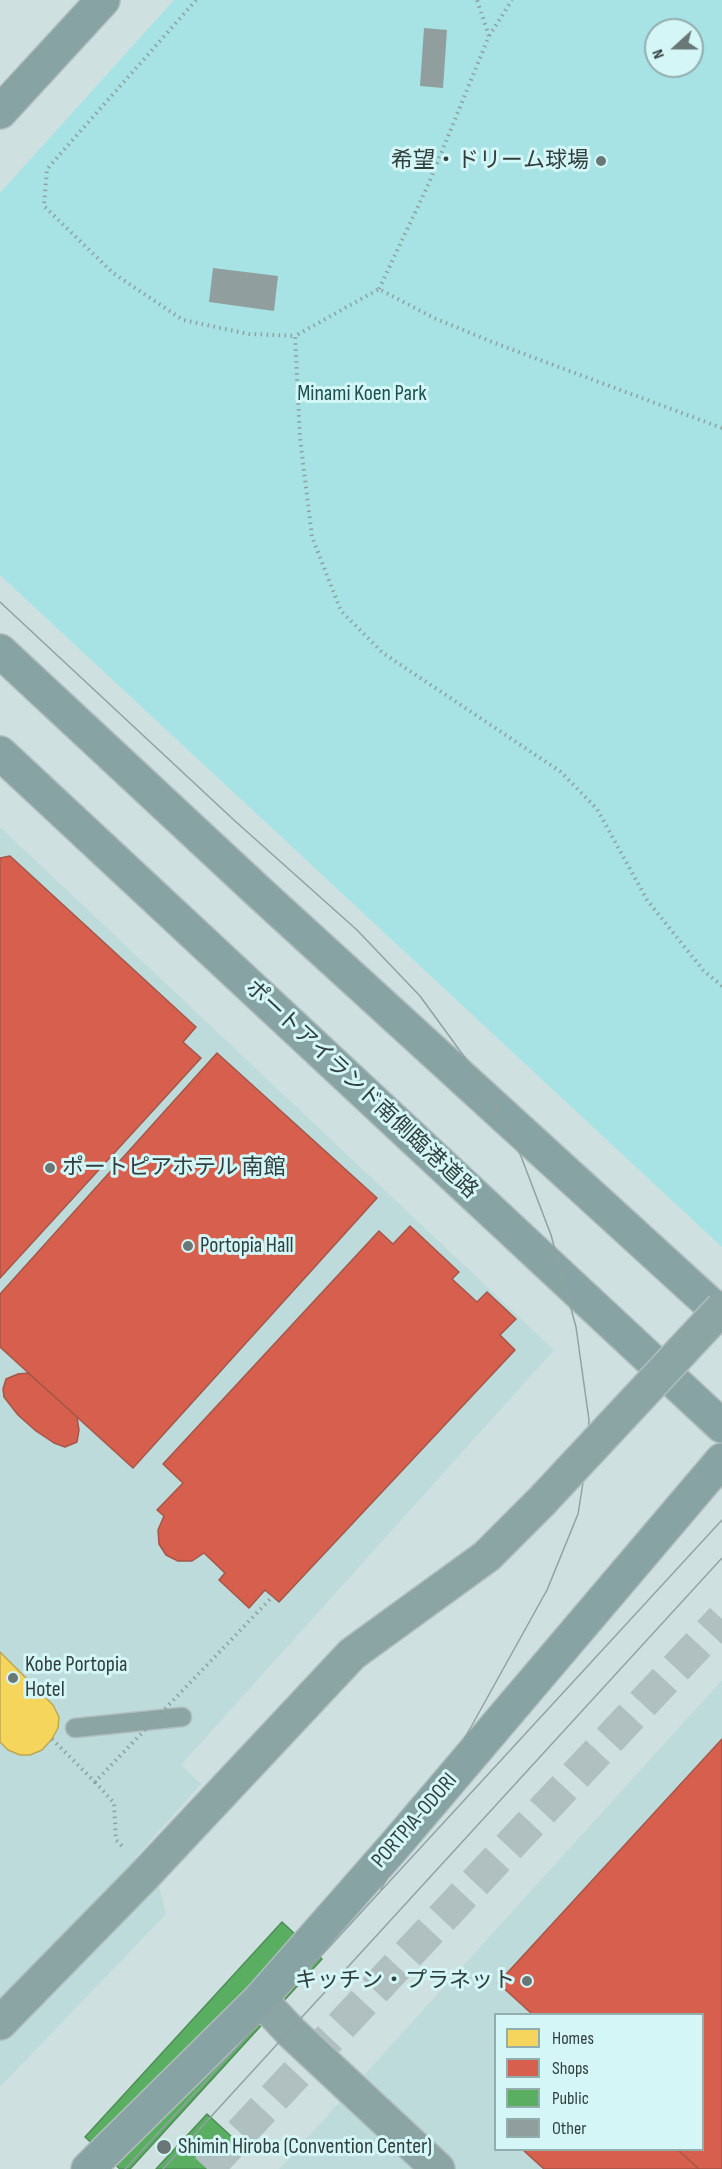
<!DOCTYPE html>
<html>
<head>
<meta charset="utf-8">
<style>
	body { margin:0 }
	#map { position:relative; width:722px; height:2169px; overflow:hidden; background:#cfe0e0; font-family:"Sofia Sans Condensed",sans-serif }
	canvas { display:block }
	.legend { position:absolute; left:494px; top:2013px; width:210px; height:138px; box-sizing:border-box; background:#d4f6f6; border:2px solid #93adad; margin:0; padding:8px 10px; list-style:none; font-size:18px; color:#323f3f }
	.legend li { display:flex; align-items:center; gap:12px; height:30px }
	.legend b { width:30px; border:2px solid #93adad }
	.north { position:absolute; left:644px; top:18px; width:60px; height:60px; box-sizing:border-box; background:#d4f6f6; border:2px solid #93adad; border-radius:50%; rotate:249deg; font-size:16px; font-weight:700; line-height:24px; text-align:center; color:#323f3f }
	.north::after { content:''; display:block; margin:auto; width:21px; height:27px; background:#697777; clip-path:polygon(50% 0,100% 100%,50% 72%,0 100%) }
</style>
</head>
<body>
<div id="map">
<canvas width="722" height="2169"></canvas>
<ul class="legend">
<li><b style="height:16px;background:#f6d55c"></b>Homes</li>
<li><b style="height:16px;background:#d6604d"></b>Shops</li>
<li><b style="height:16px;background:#5aae61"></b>Public</li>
<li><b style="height:16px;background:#909e9e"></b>Other</li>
</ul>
<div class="north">N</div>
</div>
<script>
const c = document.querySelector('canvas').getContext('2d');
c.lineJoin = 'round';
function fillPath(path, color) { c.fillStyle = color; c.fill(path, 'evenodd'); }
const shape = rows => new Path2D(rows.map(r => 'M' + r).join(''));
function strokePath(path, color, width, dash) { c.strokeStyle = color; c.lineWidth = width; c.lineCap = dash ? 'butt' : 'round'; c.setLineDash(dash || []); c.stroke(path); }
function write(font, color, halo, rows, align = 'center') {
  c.font = font + ' "Sofia Sans Condensed","Noto Sans JP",sans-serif'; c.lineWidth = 6; c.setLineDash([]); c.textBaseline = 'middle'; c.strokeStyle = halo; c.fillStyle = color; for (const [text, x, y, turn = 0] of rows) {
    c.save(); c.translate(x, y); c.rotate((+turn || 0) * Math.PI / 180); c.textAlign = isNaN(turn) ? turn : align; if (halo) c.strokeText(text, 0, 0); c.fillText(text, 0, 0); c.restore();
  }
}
fillPath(shape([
	[0,827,554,1350,181,1765,201,1784,135,1858,158,1882,166,1914,0,2087],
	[722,1680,722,2169,279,2169],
	[496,2014,702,2014,702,2150,496,2150]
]), '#bddbdb');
fillPath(shape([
	[174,0,722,0,722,1247,0,575,0,193],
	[656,30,692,30,692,66,656,66]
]), '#a7e3e4');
const homes = shape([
	[0,1652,53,1705,59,1717,58,1728,52,1739,42,1750,30,1755,20,1755,8,1750,0,1742,0,1652]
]);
fillPath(homes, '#f6d55c');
strokePath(homes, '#bba853', 1.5);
const shops = shape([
	[10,856,196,1027,183,1042,201,1058,0,1278,0,858,10,856],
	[217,1053,377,1198,133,1468,0,1347,0,1294,217,1053],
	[410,1226,459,1272,452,1279,477,1302,487,1292,516,1319,500,1335,515,1350,279,1602,265,1590,249,1608,219,1580,225,1573,204,1553,192,1561,178,1561,166,1555,159,1544,158,1530,164,1516,157,1510,183,1483,163,1464,379,1231,393,1244,410,1226],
	[28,1373,77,1417,79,1430,77,1442,65,1447,54,1443,36,1431,18,1415,4,1397,3,1389,6,1379,18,1374,28,1373],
	[722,1739,722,2169,699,2169,678,2150,702,2150,702,2014,532,2014,498,1983,722,1739],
	[523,2150,678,2150,699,2169,544,2169,523,2150]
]);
fillPath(shops, '#d6604d');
strokePath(shops, '#a55649', 1.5);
const public = shape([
	[282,1922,322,1959,130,2169,120,2169,85,2137,282,1922],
	[207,2114,244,2148,225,2169,156,2169,207,2114]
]);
fillPath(public, '#5aae61');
strokePath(public, '#4e8d57', 1.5);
fillPath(shape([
	[424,28,447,30,443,88,420,86],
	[213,268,278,276,274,311,209,302]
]), '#909e9e');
strokePath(shape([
	[207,2169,722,1619]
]), '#b0c0c0', 33, [33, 16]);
const lane = shape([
	[75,1728,182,1717]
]);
const street = shape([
	[260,1999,292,2033,438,2169],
	[0,2023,143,1877,352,1654,487,1556,542,1501]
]);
const secondary = shape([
	[0,112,103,0],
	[0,651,261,894,722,1315],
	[0,753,722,1426],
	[88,2169,260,1999,396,1844,722,1460]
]);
strokePath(lane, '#b1bebe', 21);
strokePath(street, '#b1bebe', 36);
strokePath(secondary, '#b1bebe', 36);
strokePath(shape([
	[196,0,47,169,44,206,113,273,183,320,249,334,295,336],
	[489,36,512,0],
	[379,289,429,183,489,36,477,0],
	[722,428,500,345,434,318,379,289,295,336,300,438,312,537,341,611,383,653,561,772,597,809,647,900,703,970,722,986],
	[95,1782,114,1803,116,1840,124,1848]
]), '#8ea1a1', 4, [1.5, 4.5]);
strokePath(lane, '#8ba4a4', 18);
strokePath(street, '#8ba4a4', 33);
strokePath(secondary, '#88a3a3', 33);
strokePath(shape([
	[0,602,235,821,357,930,420,996,482,1081,514,1138,551,1235,576,1327,589,1420,586,1464,578,1514,547,1590,381,1889],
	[125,2169,722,1520],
	[163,2169,722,1558]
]), '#90a2a2', 1.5);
const streetBridge = shape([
	[542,1501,722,1308]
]);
strokePath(streetBridge, '#b1bebe', 36, []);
strokePath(shape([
	[52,1739,95,1782,273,1596]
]), '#8ea1a1', 4, [1.5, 4.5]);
strokePath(streetBridge, '#8ba4a4', 33);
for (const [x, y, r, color] of [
	[601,161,6,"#697777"],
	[50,1168,6,"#697777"],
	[188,1246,6,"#697777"],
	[13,1678,6,"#697777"],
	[527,1981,6,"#697777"],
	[164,2147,8,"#697777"]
]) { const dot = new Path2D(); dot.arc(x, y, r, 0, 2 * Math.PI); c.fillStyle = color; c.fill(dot); strokePath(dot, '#d4f6f6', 2); }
write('22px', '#323f3f', '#d4f6f6', [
	["希望・ドリーム球場",589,161,"right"],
	["ポートピアホテル 南館",62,1168],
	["Portopia Hall",200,1246],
	["Kobe Portopia",25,1665],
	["Hotel",25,1690],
	["キッチン・プラネット",515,1981,"right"],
	["Shimin Hiroba (Convention Center)",178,2147]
], 'left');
write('22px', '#1c5051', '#d4f6f6', [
	["Minami Koen Park",362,394]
]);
write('22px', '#323f3f', '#d4f6f6', [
	["ポートアイランド南側臨港道路",361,1090,43],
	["PORTPIA-ODORI",415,1821,-49]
]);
</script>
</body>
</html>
